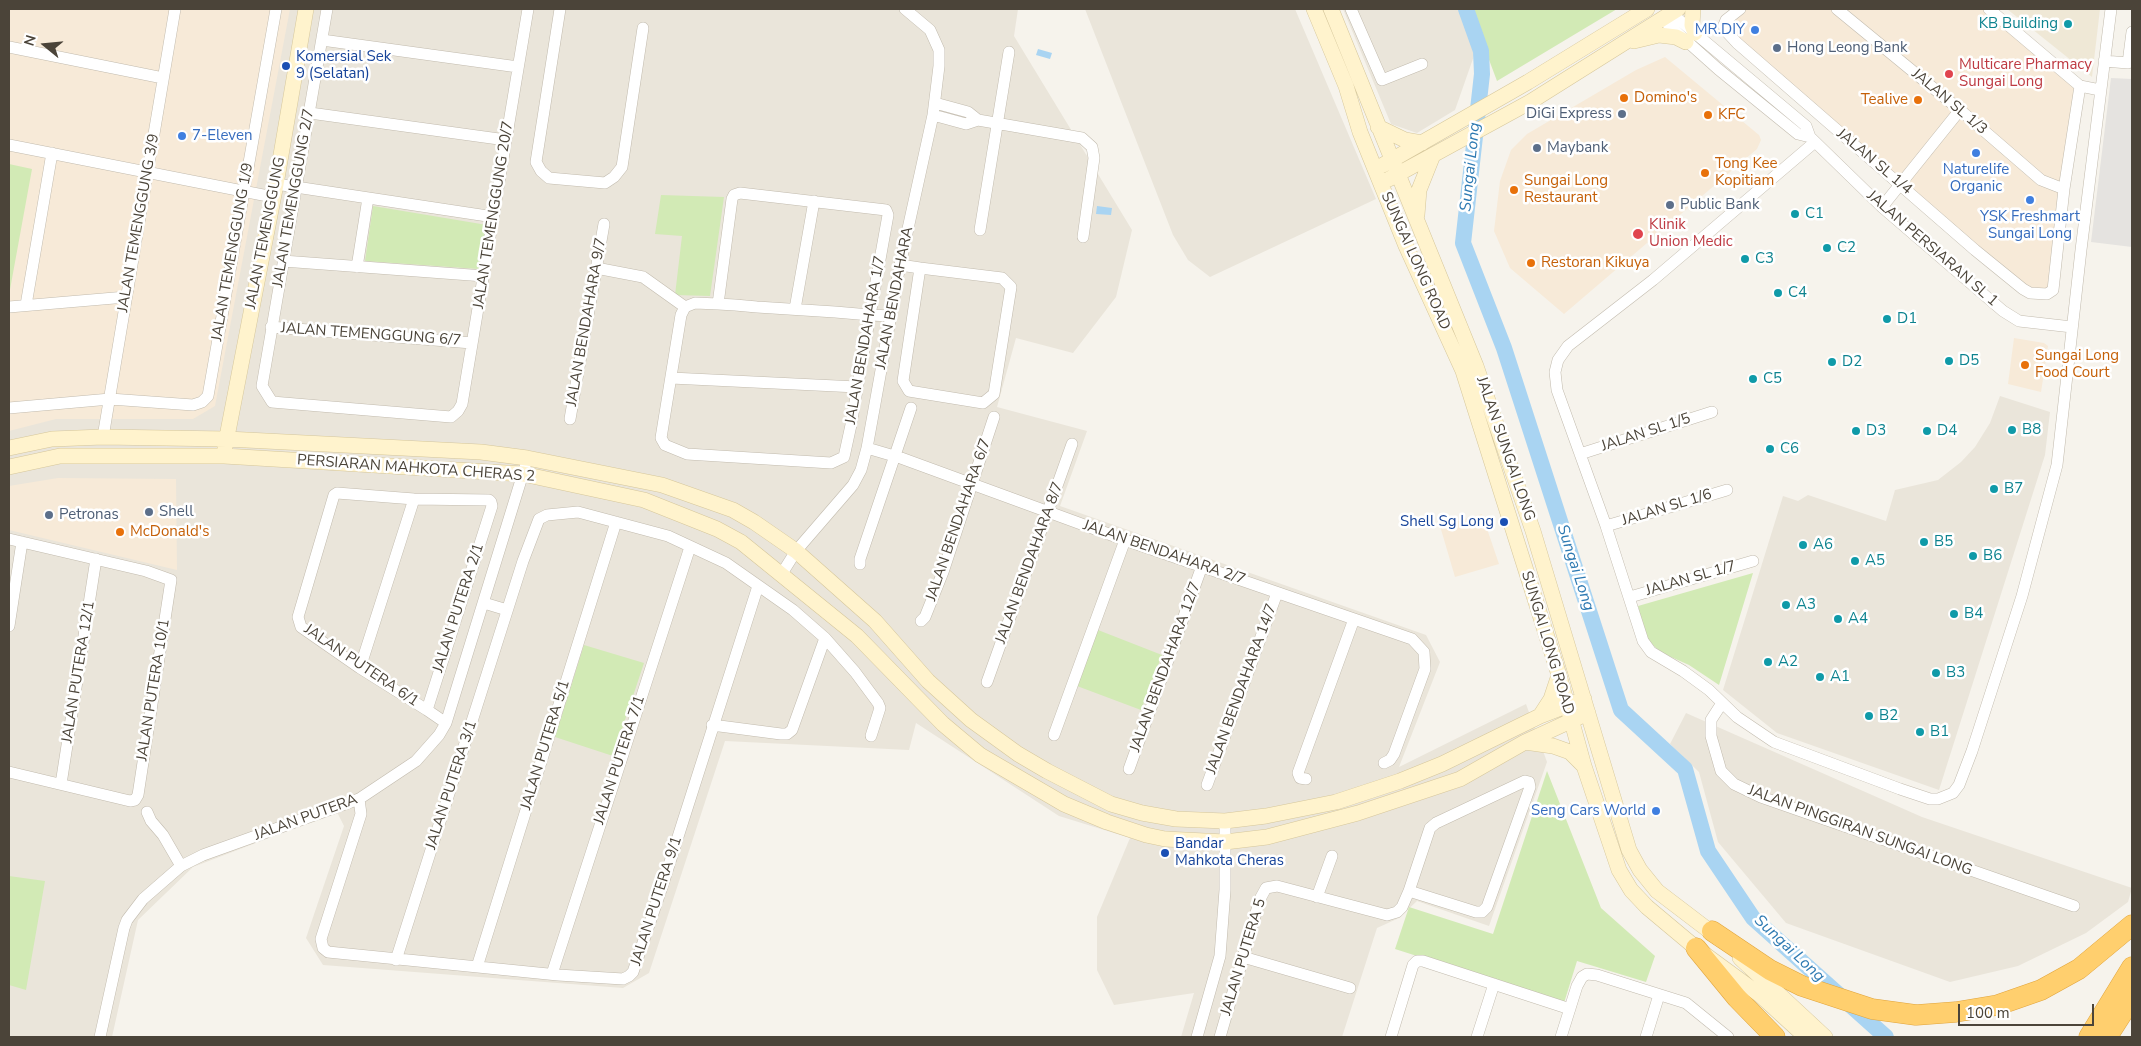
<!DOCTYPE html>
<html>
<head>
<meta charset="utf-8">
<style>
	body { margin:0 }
	#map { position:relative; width:2141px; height:1046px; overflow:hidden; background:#f6f3ec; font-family:"Nunito Sans",sans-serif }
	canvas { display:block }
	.frame { position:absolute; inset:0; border:10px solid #4b4439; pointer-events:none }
	.north { position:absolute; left:20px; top:20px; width:50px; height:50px; -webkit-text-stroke:4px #fff; paint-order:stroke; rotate:287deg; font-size:14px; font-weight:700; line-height:20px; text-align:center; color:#4b4439 }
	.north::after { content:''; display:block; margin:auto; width:18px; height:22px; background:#4b4439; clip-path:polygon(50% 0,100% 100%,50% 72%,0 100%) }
	.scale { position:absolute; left:1958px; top:1004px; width:136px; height:22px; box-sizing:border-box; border:2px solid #4b4439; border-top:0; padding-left:6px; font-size:15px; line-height:18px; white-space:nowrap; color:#4b4439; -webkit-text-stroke:4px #fff; paint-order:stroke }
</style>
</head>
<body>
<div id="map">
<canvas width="2141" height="1046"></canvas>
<div class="frame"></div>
<div class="north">N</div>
<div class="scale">100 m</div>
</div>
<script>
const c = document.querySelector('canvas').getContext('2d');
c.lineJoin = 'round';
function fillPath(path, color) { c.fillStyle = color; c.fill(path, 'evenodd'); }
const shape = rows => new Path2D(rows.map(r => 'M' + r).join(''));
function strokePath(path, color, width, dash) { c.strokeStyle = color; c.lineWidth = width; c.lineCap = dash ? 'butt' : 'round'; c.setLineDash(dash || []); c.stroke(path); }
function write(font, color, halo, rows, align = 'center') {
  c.font = font + ' "Nunito Sans",sans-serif'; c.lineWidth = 5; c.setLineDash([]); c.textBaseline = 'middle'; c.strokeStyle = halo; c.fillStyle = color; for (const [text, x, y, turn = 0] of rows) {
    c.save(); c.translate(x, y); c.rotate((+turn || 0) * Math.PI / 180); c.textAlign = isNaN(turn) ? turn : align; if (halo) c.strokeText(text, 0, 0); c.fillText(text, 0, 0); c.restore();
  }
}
fillPath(shape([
	[9,9,1018,9,1014,36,1132,230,1116,297,1073,353,1016,338,997,407,1087,431,1060,506,1426,635,1440,662,1399,767,1526,704,1547,762,1489,926,1417,901,1399,918,1377,928,1342,1037,1181,1037,1194,993,1114,1005,1097,970,1097,917,1130,838,1059,816,916,723,909,750,725,741,649,973,623,988,323,965,306,938,344,826,337,812,193,867,138,920,112,1037,9,1037],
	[1085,9,1295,9,1376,199,1210,277,1188,260,1173,235],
	[1343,9,1459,9,1475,53,1455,110,1417,133,1391,124],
	[2000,396,2050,412,2045,455,1939,790,1777,733,1723,690,1783,496,1798,501,1808,495,1886,521,1895,490,1938,480,1961,462,1975,447,1990,423],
	[1686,713,1922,817,2132,888,2128,902,2086,933,2018,966,1950,982,1786,923,1718,842,1699,772,1670,744]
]), '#eae5da');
fillPath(shape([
	[9,9,290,9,215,406,193,419,56,419,9,431],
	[1744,9,1983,9,2076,87,2049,288,2046,290,2028,288,1900,179,1727,28,1729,22],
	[1665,57,1759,135,1761,140,1757,149,1564,314,1510,268,1494,231,1500,181,1511,150,1527,134,1636,70],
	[2014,338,2044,343,2048,346,2041,392,2008,384],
	[58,478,176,479,177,570,9,530,9,486],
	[1482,514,1499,564,1455,577,1440,526]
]), '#f7ead8');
fillPath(shape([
	[2007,9,2100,9,2092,77]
]), '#efe8d6');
fillPath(shape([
	[1470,9,1617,9,1497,81],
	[9,164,32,169,9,295],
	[661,195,724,197,710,296,675,295,682,236,655,234],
	[373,206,487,225,479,269,365,261],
	[1753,573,1719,685,1689,665,1662,653,1647,640,1638,606],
	[1098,630,1162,655,1141,710,1077,686],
	[584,645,644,663,613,756,555,737],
	[1547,771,1601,908,1655,956,1646,982,1577,961,1564,1003,1395,949,1409,907,1493,934],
	[9,876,45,881,26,990,9,985]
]), '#d2eab5');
fillPath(shape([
	[2111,78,2132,79,2132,247,2091,242]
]), '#e5e3e0');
fillPath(shape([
	[1038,49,1052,53,1050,59,1036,55],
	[1097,206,1112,208,1111,215,1096,214]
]), '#a9d4f2');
strokePath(shape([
	[1466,9,1481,51,1482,74,1463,243,1504,348,1621,710,1685,769,1708,851,1753,918,1886,1037]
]), '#a9d4f2', 16);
const street = shape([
	[327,9,262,386,272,402,451,417,458,411,462,404,528,9],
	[560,9,536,162,541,171,549,178,605,183,614,177,622,167,643,28],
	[1351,9,1382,80,1422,64],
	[1740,9,1726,20,1724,25,1725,30,1737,43,1975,250,2023,289,2030,293,2047,294,2053,290,2064,189,2080,86],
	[1837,9,1960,110,2041,180,2064,189],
	[1989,9,2080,86,2100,90],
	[1671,13,1806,126,1810,137],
	[1662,19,1718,69,1798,134,1810,137,1882,207,2003,311,2019,321,2072,327],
	[322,40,518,67],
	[9,47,163,78],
	[2104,61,2128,63,2132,32],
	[935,103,968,112,978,120,1082,138,1092,147,1094,158,1083,237],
	[310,113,506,140],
	[933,115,966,124,978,120],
	[1815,142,1653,280,1568,346,1558,360,1555,372,1557,390,1606,526,1643,641,1651,652,1683,671,1709,690,1737,717,1774,742,1900,789,1930,799,1938,799,1953,793,1959,785,1972,751,2022,596,2057,465,2081,250,2111,9],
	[9,145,273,197],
	[276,184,494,217],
	[1882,207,1960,110],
	[980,230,1009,52],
	[283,261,484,276],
	[900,265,920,268,1002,278,1011,287,994,394,983,403,909,391,903,381,920,268],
	[357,267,368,198],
	[596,268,643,277,685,307],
	[718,304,732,199,734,195,740,193,886,210,888,215,870,315,851,425,844,457,831,463,687,454,665,445,661,438,681,315,685,307,695,303,718,304,735,305,757,307,835,312,870,315,891,316],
	[26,305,52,153],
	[9,307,126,297],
	[795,309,814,201],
	[271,327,472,343],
	[671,378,857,387],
	[9,408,110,399,193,405,202,402,208,396,276,9],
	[570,419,604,224],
	[103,437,175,9],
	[867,448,901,458,1125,540,1412,639,1424,652,1425,669,1394,754,1390,760,1384,763],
	[1580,454,1712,412],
	[1606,526,1727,490],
	[9,539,146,571,171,580,138,795,135,800],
	[860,564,860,559,911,408],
	[781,575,796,551,853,485,861,470,867,448,900,265,933,115,939,66,939,50,930,30,905,9],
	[1630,597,1753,561],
	[484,603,507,610],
	[921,621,925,617,943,572,994,417],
	[9,626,22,542],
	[360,668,414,499],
	[987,682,1072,444],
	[1722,703,1711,720,1711,736,1721,771,1734,784,1761,797,2074,906],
	[427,710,492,506,491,502,489,500,414,499,337,493,334,495,298,617,301,627,360,668,427,710,446,723],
	[712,725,781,734,787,734,792,730,825,638],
	[1054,735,1125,540],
	[1129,769,1202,566],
	[9,772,130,801,135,800],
	[1306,779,1300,778,1298,773,1354,619],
	[61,784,96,559],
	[1207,785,1277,593],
	[359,799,361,814,321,939,323,948,328,952,558,975,623,979,629,976,633,972,662,887,758,586],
	[147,812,151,821,163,835,181,866],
	[1317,897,1332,856],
	[1243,957,1350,988],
	[396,960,523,561,539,519,547,515,578,512,668,536,726,563,793,610,825,638,855,672,878,703,880,708,871,736],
	[477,967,616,522],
	[552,974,690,547],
	[100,1037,124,928,127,920,143,899,181,866,203,855,359,799,416,761,439,735,446,723,525,467],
	[1197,1037,1220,956,1225,890,1225,821],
	[1220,1037,1260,899,1266,888,1277,886,1387,915,1397,912,1402,907,1409,891,1430,828,1436,823,1525,781,1529,782,1530,787,1487,907,1482,912,1476,912,1409,891],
	[1391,1037,1413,965,1417,961,1423,961,1570,1009],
	[1477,1037,1494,984],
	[1561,1037,1577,986,1582,977,1587,974,1597,975,1686,1003,1728,1037],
	[1646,1037,1659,995]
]);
const secondary = shape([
	[1314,9,1346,86,1360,132,1406,246,1463,371,1559,675,1584,766,1619,870,1631,890,1647,907,1696,948,1760,995,1806,1037],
	[1331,9,1476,366,1533,531,1629,850,1640,870,1657,891,1720,939],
	[1693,9,1692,25,1695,33],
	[1634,41,1659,35,1676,37,1686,42],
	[1378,127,1405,140,1422,143],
	[1383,165,1528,82,1647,9],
	[1389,179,1530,102,1678,9],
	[1417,215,1419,190,1433,155],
	[225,447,276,184,306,9],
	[9,448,52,439,103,437,227,439,481,452,527,458,662,485,733,510,754,522,796,551,875,621,928,681,971,720,1018,754,1047,771,1111,804,1142,813,1176,819,1225,821,1266,816,1336,802,1400,781,1442,764,1540,716,1584,699],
	[9,467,60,456,224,456,523,474,644,500,717,529,741,542,857,636,943,724,980,755,1064,804,1107,822,1146,835,1165,839,1225,842,1267,837,1358,813,1460,779,1525,742,1588,713],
	[1540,716,1551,699,1559,675],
	[1525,742,1553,746,1570,752,1584,766],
	[1740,958,1825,1037]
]);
const highway = shape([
	[1712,931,1770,970,1802,986,1872,1009,1916,1015,1956,1012,1998,1005,2041,990,2079,969,2132,925],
	[1696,948,1737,998,1775,1037],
	[2089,1037,2132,967],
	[2107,1037,2132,998]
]);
strokePath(street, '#c2bbae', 12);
strokePath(secondary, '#d6c79b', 16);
strokePath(highway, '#e0a43c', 21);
strokePath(street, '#fff', 11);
strokePath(secondary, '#fff3cd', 15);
strokePath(highway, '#ffcf6e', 20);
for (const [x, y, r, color] of [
	[2068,24,5,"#0f9aa8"],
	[1755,30,5,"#3f7fe0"],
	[1777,48,5,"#5c6f8a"],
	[286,66,5,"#1a4fb4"],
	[1949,74,5,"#e0444e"],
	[1624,98,5,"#e8710a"],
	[1918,100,5,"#e8710a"],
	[1622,114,5,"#5c6f8a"],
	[1708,115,5,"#e8710a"],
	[182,136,5,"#3f7fe0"],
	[1537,148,5,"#5c6f8a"],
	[1976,153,5,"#3f7fe0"],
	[1705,173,5,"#e8710a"],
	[1514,190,5,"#e8710a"],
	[2030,200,5,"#3f7fe0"],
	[1670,205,5,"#5c6f8a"],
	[1795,214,5,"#0f9aa8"],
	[1638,234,6,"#e0444e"],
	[1827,248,5,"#0f9aa8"],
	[1745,259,5,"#0f9aa8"],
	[1531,263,5,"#e8710a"],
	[1778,293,5,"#0f9aa8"],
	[1887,319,5,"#0f9aa8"],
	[1949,361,5,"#0f9aa8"],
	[1832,362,5,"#0f9aa8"],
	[2025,365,5,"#e8710a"],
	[1753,379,5,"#0f9aa8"],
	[2012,430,5,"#0f9aa8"],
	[1856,431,5,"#0f9aa8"],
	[1927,431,5,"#0f9aa8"],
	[1770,449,5,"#0f9aa8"],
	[1994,489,5,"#0f9aa8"],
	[149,512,5,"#5c6f8a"],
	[49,515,5,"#5c6f8a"],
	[1504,522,5,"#1a4fb4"],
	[120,532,5,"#e8710a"],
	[1924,542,5,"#0f9aa8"],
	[1803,545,5,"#0f9aa8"],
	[1973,556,5,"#0f9aa8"],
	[1855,561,5,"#0f9aa8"],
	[1786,605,5,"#0f9aa8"],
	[1954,614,5,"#0f9aa8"],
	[1838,619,5,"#0f9aa8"],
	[1768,662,5,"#0f9aa8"],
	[1936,673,5,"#0f9aa8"],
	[1820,677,5,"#0f9aa8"],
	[1869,716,5,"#0f9aa8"],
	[1920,732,5,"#0f9aa8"],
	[1656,811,5,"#3f7fe0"],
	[1165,853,5,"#1a4fb4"]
]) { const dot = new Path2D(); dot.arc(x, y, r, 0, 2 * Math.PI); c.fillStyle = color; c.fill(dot); strokePath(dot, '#fff', 2); }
write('15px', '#0d838f', '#fff', [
	["KB Building",2058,24,"right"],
	["C1",1805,214],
	["C2",1837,248],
	["C3",1755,259],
	["C4",1788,293],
	["D1",1897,319],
	["D5",1959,361],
	["D2",1842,362],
	["C5",1763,379],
	["B8",2022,430],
	["D3",1866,431],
	["D4",1937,431],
	["C6",1780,449],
	["B7",2004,489],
	["B5",1934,542],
	["A6",1813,545],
	["B6",1983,556],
	["A5",1865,561],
	["A3",1796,605],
	["B4",1964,614],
	["A4",1848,619],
	["A2",1778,662],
	["B3",1946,673],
	["A1",1830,677],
	["B2",1879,716],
	["B1",1930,732]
], 'left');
write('15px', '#366cbe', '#fff', [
	["MR.DIY",1745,30],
	["7-Eleven",192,136,"left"],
	["Naturelife",1976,170,"center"],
	["Organic",1976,187,"center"],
	["YSK Freshmart",2030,217,"center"],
	["Sungai Long",2030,234,"center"],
	["Seng Cars World",1646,811]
], 'right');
write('15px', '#4e5e75', '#fff', [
	["Hong Leong Bank",1787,48],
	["DiGi Express",1612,114,"right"],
	["Maybank",1547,148],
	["Public Bank",1680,205],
	["Shell",159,512],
	["Petronas",59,515]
], 'left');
write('15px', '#164399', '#fff', [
	["Komersial Sek",296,57],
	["9 (Selatan)",296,74],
	["Shell Sg Long",1494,522,"right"],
	["Bandar",1175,844],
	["Mahkota Cheras",1175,861]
], 'left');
write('15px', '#be3a42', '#fff', [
	["Multicare Pharmacy",1959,65],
	["Sungai Long",1959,82],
	["Klinik",1649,225],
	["Union Medic",1649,242]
], 'left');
write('15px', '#c56008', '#fff', [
	["Domino's",1634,98],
	["Tealive",1908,100,"right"],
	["KFC",1718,115],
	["Tong Kee",1715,164],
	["Kopitiam",1715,181],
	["Sungai Long",1524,181],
	["Restaurant",1524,198],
	["Restoran Kikuya",1541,263],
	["Sungai Long",2035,356],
	["Food Court",2035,373],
	["McDonald's",130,532]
], 'left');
write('15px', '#4b4439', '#fff', [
	["JALAN SL 1/3",1949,102,40],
	["JALAN SL 1/4",1874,162,40],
	["JALAN TEMENGGUNG 2/7",294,198,-80],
	["JALAN TEMENGGUNG 20/7",494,215,-81],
	["JALAN TEMENGGUNG 3/9",139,223,-80],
	["JALAN TEMENGGUNG",266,233,-79],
	["JALAN PERSIARAN SL 1",1932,249,41],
	["JALAN TEMENGGUNG 1/9",233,252,-80],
	["SUNGAI LONG ROAD",1415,261,66],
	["JALAN BENDAHARA",895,298,-79],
	["JALAN BENDAHARA 9/7",587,322,-80],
	["JALAN TEMENGGUNG 6/7",371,335,4],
	["JALAN BENDAHARA 1/7",866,340,-80],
	["JALAN SL 1/5",1646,433,-18],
	["JALAN SUNGAI LONG",1505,449,71],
	["PERSIARAN MAHKOTA CHERAS 2",416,469,4],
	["JALAN SL 1/6",1667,508,-17],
	["JALAN BENDAHARA 6/7",959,520,-71],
	["JALAN BENDAHARA 2/7",1164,553,19],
	["JALAN BENDAHARA 8/7",1030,563,-70],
	["JALAN SL 1/7",1691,579,-16],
	["JALAN PUTERA 2/1",459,608,-72],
	["SUNGAI LONG ROAD",1547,643,73],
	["JALAN PUTERA 6/1",361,666,34],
	["JALAN BENDAHARA 12/7",1166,667,-70],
	["JALAN PUTERA 12/1",79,672,-81],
	["JALAN BENDAHARA 14/7",1242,689,-70],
	["JALAN PUTERA 10/1",154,690,-81],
	["JALAN PUTERA 5/1",546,745,-73],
	["JALAN PUTERA 7/1",620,760,-72],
	["JALAN PUTERA 3/1",452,785,-72],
	["JALAN PUTERA",306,818,-20],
	["JALAN PINGGIRAN SUNGAI LONG",1860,831,20],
	["JALAN PUTERA 9/1",657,901,-72],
	["JALAN PUTERA 5",1244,957,-73]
]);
write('italic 16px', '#2e7ab2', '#fff', [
	["Sungai Long",1471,167,-84],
	["Sungai Long",1575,568,72],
	["Sungai Long",1789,949,43]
]);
</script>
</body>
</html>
